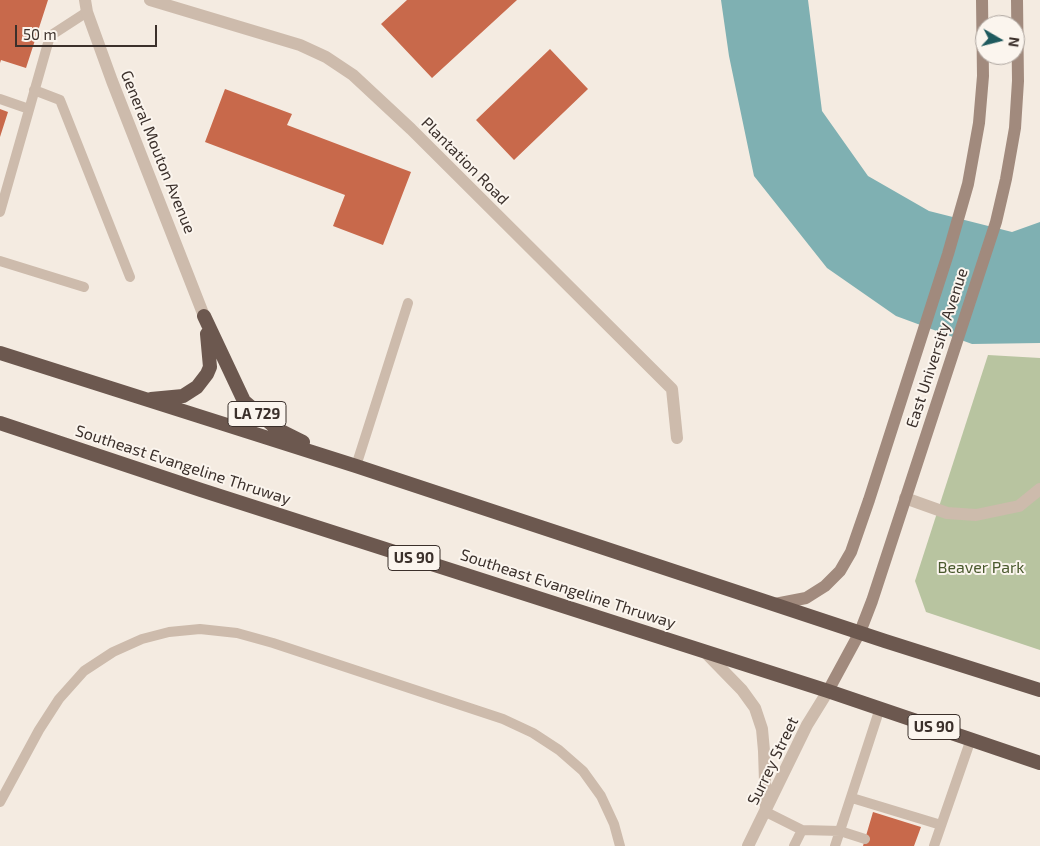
<!DOCTYPE html>
<html>
<head>
<meta charset="utf-8">
<style>
	body { margin:0 }
	#map { position:relative; width:1040px; height:846px; overflow:hidden; background:#f4ebe1; font-family:"Exo 2",sans-serif }
	canvas { display:block }
	.north { position:absolute; left:975px; top:15px; width:50px; height:50px; box-sizing:border-box; background:#fbf5ee; border:1px solid #aea6a0; border-radius:50%; rotate:98deg; font-size:14px; font-weight:700; line-height:20px; text-align:center; color:#3b302b }
	.north::after { content:''; display:block; margin:auto; width:18px; height:22px; background:#1f5a5e; clip-path:polygon(50% 0,100% 100%,50% 72%,0 100%) }
	.scale { position:absolute; left:15px; top:25px; width:142px; height:22px; box-sizing:border-box; border:2px solid #3b302b; border-top:0; padding-left:6px; font-size:15px; line-height:18px; white-space:nowrap; color:#3b302b; -webkit-text-stroke:4px #fbf5ee; paint-order:stroke }
</style>
</head>
<body>
<div id="map">
<canvas width="1040" height="846"></canvas>
<div class="north">N</div>
<div class="scale">50 m</div>
</div>
<script>
const c = document.querySelector('canvas').getContext('2d');
c.lineJoin = 'round';
function fillPath(path, color) { c.fillStyle = color; c.fill(path, 'evenodd'); }
const shape = rows => new Path2D(rows.map(r => 'M' + r).join(''));
function strokePath(path, color, width, dash) { c.strokeStyle = color; c.lineWidth = width; c.lineCap = dash ? 'butt' : 'round'; c.setLineDash(dash || []); c.stroke(path); }
function write(font, color, halo, rows, align = 'center') {
  c.font = font + ' "Exo 2",sans-serif'; c.lineWidth = 4; c.setLineDash([]); c.textBaseline = 'middle'; c.strokeStyle = halo; c.fillStyle = color; for (const [text, x, y, turn = 0] of rows) {
    c.save(); c.translate(x, y); c.rotate((+turn || 0) * Math.PI / 180); c.textAlign = isNaN(turn) ? turn : align; if (halo) c.strokeText(text, 0, 0); c.fillText(text, 0, 0); c.restore();
  }
}
fillPath(shape([
	[988,355,1040,358,1040,650,926,612,915,581]
]), '#b8c4a0');
fillPath(shape([
	[721,0,808,0,822,111,868,176,929,211,1012,232,1040,222,1040,343,972,344,896,316,827,268,754,176,729,56]
]), '#7fb0b2');
fillPath(shape([
	[0,0,48,0,26,68,1,60,0,63],
	[407,0,517,0,432,78,381,24],
	[550,49,588,89,514,160,476,120],
	[225,89,292,114,287,125,411,172,383,245,333,226,345,195,205,142],
	[0,109,8,112,0,137],
	[873,812,921,827,914,846,863,846]
]), '#c8694b');
strokePath(shape([
	[34,90,60,100,130,277],
	[0,99,29,109],
	[0,212,50,36,87,12],
	[0,261,84,287],
	[356,466,408,303],
	[852,798,941,825],
	[0,802,39,730,59,699,84,671,113,652,142,639,169,632,200,629,237,633,273,643,503,719,533,733,559,750,583,771,601,796,614,824,620,846],
	[766,812,802,830,840,831,865,839],
	[794,846,802,830],
	[835,846,880,708],
	[934,846,971,739]
]), '#cdbbac', 10);
strokePath(shape([
	[150,0,300,45,326,57,353,75,411,129,672,389,677,438],
	[905,498,947,513,976,515,1019,506,1040,489]
]), '#cdbbac', 12);
strokePath(shape([
	[85,0,87,12,112,81,204,316],
	[704,651,742,690,755,708,762,729,764,751,766,812],
	[748,846,807,725,828,691]
]), '#cdbbac', 12);
strokePath(shape([
	[775,604,806,598,825,586,840,571,851,552,869,500,948,254,968,184,979,123,983,76,982,0],
	[828,691,860,632,872,601,996,222,1006,179,1015,128,1018,81,1017,0]
]), '#a18a7d', 12);
strokePath(shape([
	[204,316,244,401,277,429,303,442],
	[0,353,356,466,885,641,1040,690],
	[151,399,183,396,197,387,207,374,210,367,207,334],
	[0,423,201,490,828,691,1040,763]
]), '#6c584f', 14);
for (const [x, y, w] of [
	[257,414,58],
	[414,558,52],
	[934,727,52]
]) { const box = new Path2D(); box.roundRect(x - w / 2, y - 12.5, w, 25, 4); c.fillStyle = '#fbf5ee'; c.fill(box); strokePath(box, '#3b302b', 1); }
write('bold 15px', '#3b302b', null, [
	["LA 729",257,414],
	["US 90",414,558],
	["US 90",934,727]
]);
write('16px', '#3b302b', '#fbf5ee', [
	["General Mouton Avenue",158,152,68],
	["Plantation Road",465,161,45],
	["East University Avenue",937,348,-72],
	["Southeast Evangeline Thruway",183,465,18],
	["Southeast Evangeline Thruway",568,589,18],
	["Surrey Street",773,761,-64]
]);
write('16px', '#4a5a2e', '#fbf5ee', [
	["Beaver Park",981,568]
]);
</script>
</body>
</html>
